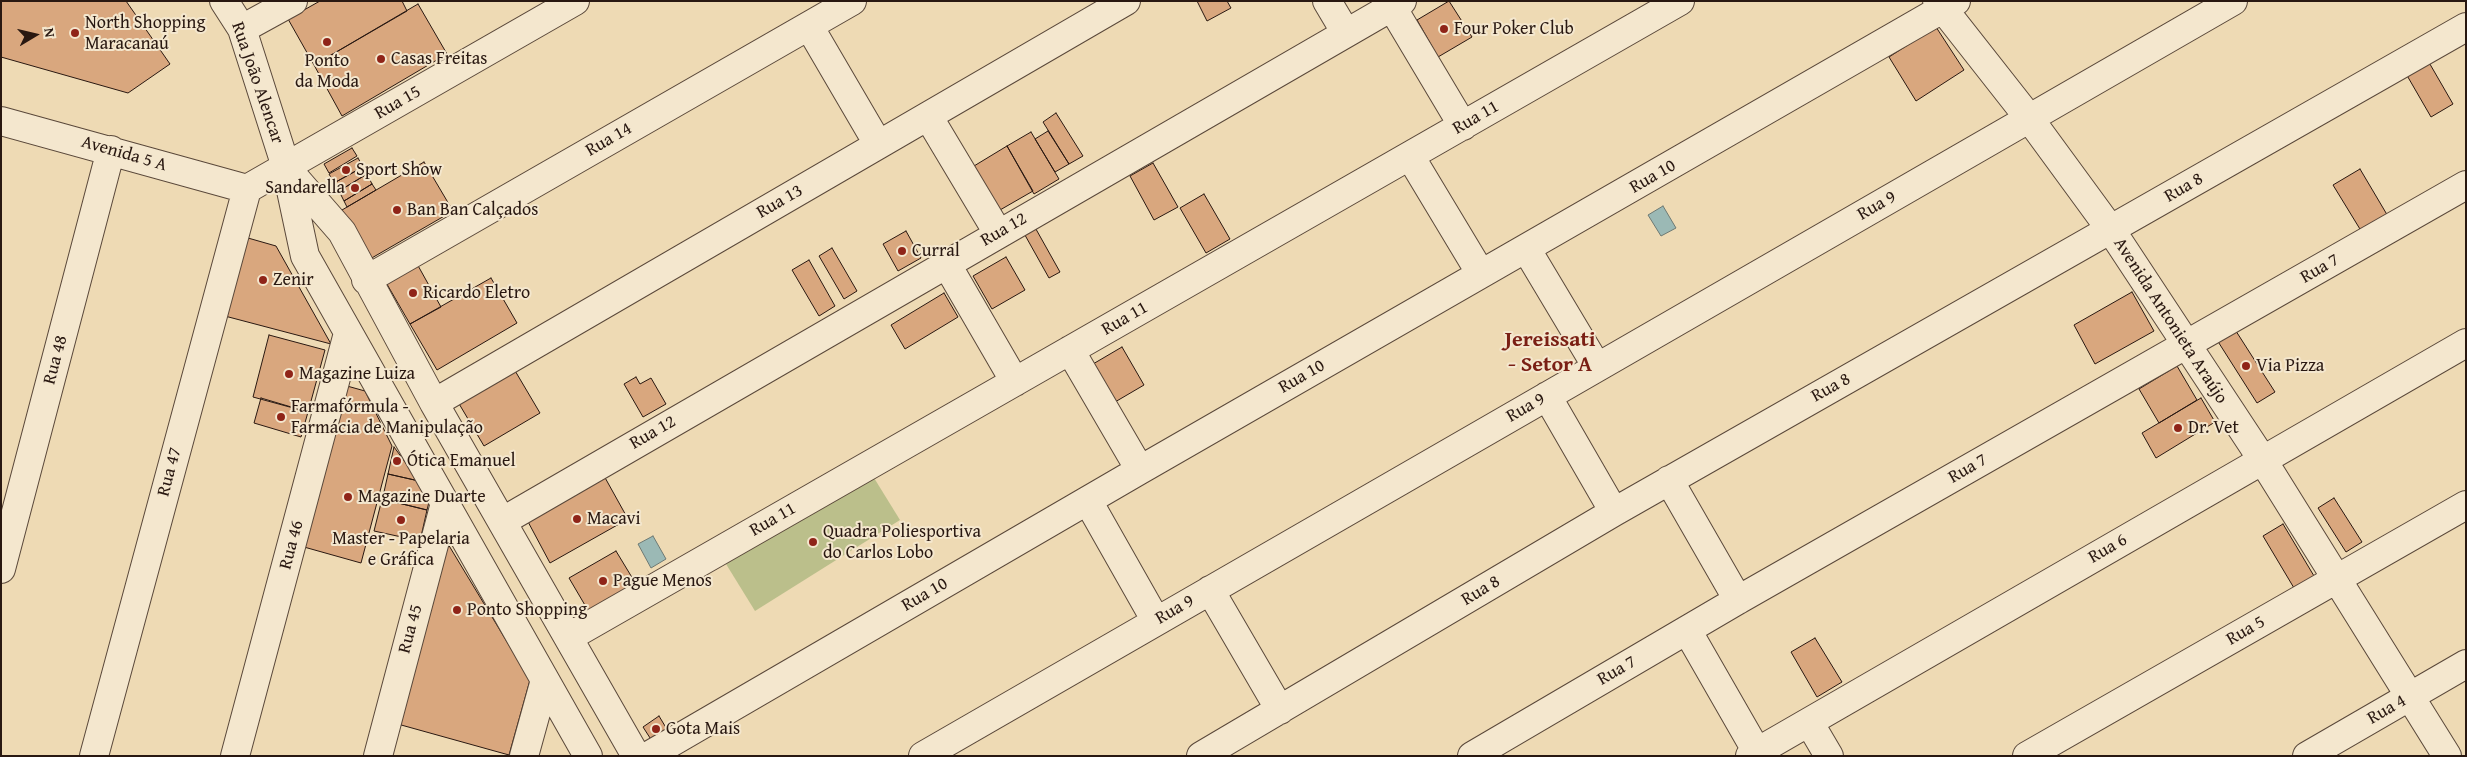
<!DOCTYPE html>
<html>
<head>
<meta charset="utf-8">
<style>
	body { margin:0 }
	#map { position:relative; width:2467px; height:757px; overflow:hidden; background:#eedab4; font-family:"Gentium Book Plus",serif }
	canvas { display:block }
	.frame { position:absolute; inset:0; border:2px solid #291811; pointer-events:none }
	.north { position:absolute; left:10px; top:10px; width:50px; height:50px; -webkit-text-stroke:4px #f4e7ce; paint-order:stroke; rotate:81deg; font-size:14px; font-weight:700; line-height:20px; text-align:center; color:#291811 }
	.north::after { content:''; display:block; margin:auto; width:18px; height:22px; background:#291811; clip-path:polygon(50% 0,100% 100%,50% 72%,0 100%) }
</style>
</head>
<body>
<div id="map">
<canvas width="2467" height="757"></canvas>
<div class="frame"></div>
<div class="north">N</div>
</div>
<script>
const c = document.querySelector('canvas').getContext('2d');
c.lineJoin = 'round';
function fillPath(path, color) { c.fillStyle = color; c.fill(path, 'evenodd'); }
const shape = rows => new Path2D(rows.map(r => 'M' + r).join(''));
function strokePath(path, color, width, dash) { c.strokeStyle = color; c.lineWidth = width; c.lineCap = dash ? 'butt' : 'round'; c.setLineDash(dash || []); c.stroke(path); }
function write(font, color, halo, rows, align = 'center') {
  c.font = font + ' "Gentium Book Plus",serif'; c.lineWidth = 4; c.setLineDash([]); c.textBaseline = 'middle'; c.strokeStyle = halo; c.fillStyle = color; for (const [text, x, y, turn = 0] of rows) {
    c.save(); c.translate(x, y); c.rotate((+turn || 0) * Math.PI / 180); c.textAlign = isNaN(turn) ? turn : align; if (halo) c.strokeText(text, 0, 0); c.fillText(text, 0, 0); c.restore();
  }
}
fillPath(shape([
	[871,473,900,520,755,611,726,564]
]), '#bbbf8b');
const water = shape([
	[1663,206,1676,228,1661,236,1648,215,1663,206],
	[653,536,666,559,651,568,638,544,653,536]
]);
fillPath(water, '#9bb9b5');
strokePath(water, '#6d7973', 1);
const building = shape([
	[1,1,126,1,170,64,128,93,1,57,1,1],
	[320,1,402,1,407,11,314,65,288,19,320,1],
	[1197,1,1227,1,1231,8,1207,21,1197,1],
	[1449,1,1472,37,1438,57,1417,20,1449,1],
	[418,4,447,54,342,116,314,65,418,4],
	[1936,27,1964,70,1916,101,1889,57,1936,27],
	[2427,59,2453,104,2431,117,2405,72,2427,59],
	[1056,113,1083,156,1069,164,1043,122,1056,113],
	[1048,131,1069,164,1055,172,1035,139,1048,131],
	[1031,132,1059,179,1034,194,1007,146,1031,132],
	[1007,146,1033,191,1000,210,974,166,1007,146],
	[352,148,357,156,329,173,324,164,352,148],
	[358,158,363,167,334,183,329,174,358,158],
	[424,162,453,211,370,259,342,210,424,162],
	[1153,163,1178,207,1154,220,1130,176,1153,163],
	[363,167,367,174,339,191,334,183,363,167],
	[2360,169,2389,218,2363,234,2333,185,2360,169],
	[367,174,372,184,344,201,339,191,367,174],
	[372,184,376,190,347,207,344,201,372,184],
	[1204,194,1230,239,1206,253,1180,208,1204,194],
	[1032,222,1060,272,1049,278,1021,228,1032,222],
	[906,231,921,258,898,271,883,244,906,231],
	[241,236,276,246,331,344,221,315,241,236],
	[832,248,857,291,844,299,819,256,832,248],
	[1006,257,1025,290,992,309,973,276,1006,257],
	[809,260,835,306,819,316,792,270,809,260],
	[416,262,441,307,410,324,384,279,416,262],
	[491,278,517,323,437,370,410,324,491,278],
	[2132,292,2154,331,2095,364,2074,325,2132,292],
	[944,293,958,317,905,349,891,325,944,293],
	[2234,328,2275,392,2257,403,2217,340,2234,328],
	[269,335,325,350,308,412,253,397,269,335],
	[1122,347,1144,385,1115,402,1093,364,1122,347],
	[2177,366,2197,400,2159,423,2139,389,2177,366],
	[514,369,540,413,484,446,458,402,514,369],
	[636,377,640,384,651,378,666,404,643,417,624,384,636,377],
	[347,386,365,391,392,446,361,563,304,547,347,386],
	[261,398,308,412,301,437,254,423,261,398],
	[2201,398,2215,422,2156,458,2142,433,2201,398],
	[394,447,419,481,388,474,394,447],
	[388,474,419,481,429,502,384,492,388,474],
	[603,474,628,519,550,563,526,518,603,474],
	[384,492,429,502,427,510,382,499,384,492],
	[2334,498,2362,542,2346,552,2318,508,2334,498],
	[382,499,427,510,420,541,374,531,382,499],
	[2283,524,2314,576,2294,588,2263,536,2283,524],
	[445,539,530,680,509,755,394,723,445,539],
	[616,551,636,584,589,612,569,578,616,551],
	[1815,638,1842,682,1817,697,1791,652,1815,638],
	[659,716,668,731,652,741,643,727,659,716]
]);
fillPath(building, '#d9a77e');
strokePath(building, '#291811', 1);
const minor = shape([
	[224,1,242,29,286,167,305,256,588,756],
	[1327,1,1346,33],
	[1937,1,2029,118,2111,230,2262,459,2447,756],
	[1392,7,1463,126],
	[809,26,878,144],
	[242,29,293,1],
	[928,116,998,233],
	[1,121,247,189],
	[1410,156,1481,274],
	[288,170,342,232,434,403,636,756],
	[247,189,575,1],
	[1527,250,1597,367],
	[946,263,1015,382],
	[366,280,852,1],
	[1070,350,1140,470],
	[1547,396,1614,512],
	[434,403,1126,1],
	[1669,480,1738,600],
	[1088,501,1156,621],
	[503,521,1402,1],
	[1,569,111,150],
	[1210,590,1280,710],
	[1687,630,1757,752],
	[569,637,1680,1],
	[1809,722,1829,756],
	[94,756,247,189],
	[235,756,348,333],
	[378,756,445,503],
	[524,756,545,680],
	[648,756,1140,470,1956,1],
	[923,756,2233,1],
	[1201,756,1614,512,2466,27],
	[1472,756,1738,600,2466,185],
	[1750,756,2466,343],
	[2027,756,2466,505],
	[2307,756,2466,664]
]);
strokePath(minor, '#5a483a', 30);
strokePath(minor, '#f4e7ce', 28);
for (const [x, y, r, color] of [
	[1444,29,5,"#8f2418"],
	[75,33,5,"#8f2418"],
	[327,42,5,"#8f2418"],
	[381,59,5,"#8f2418"],
	[346,170,5,"#8f2418"],
	[355,188,5,"#8f2418"],
	[397,210,5,"#8f2418"],
	[902,251,5,"#8f2418"],
	[263,280,5,"#8f2418"],
	[413,293,5,"#8f2418"],
	[2246,366,5,"#8f2418"],
	[289,374,5,"#8f2418"],
	[281,417,5,"#8f2418"],
	[2178,428,5,"#8f2418"],
	[397,461,5,"#8f2418"],
	[348,497,5,"#8f2418"],
	[577,519,5,"#8f2418"],
	[401,520,5,"#8f2418"],
	[813,542,5,"#8f2418"],
	[603,581,5,"#8f2418"],
	[457,610,5,"#8f2418"],
	[656,729,5,"#8f2418"]
]) { const dot = new Path2D(); dot.arc(x, y, r, 0, 2 * Math.PI); c.fillStyle = color; c.fill(dot); strokePath(dot, '#f4e7ce', 2); }
write('18px', '#291811', '#f4e7ce', [
	["North Shopping",85,23],
	["Maracanaú",85,44],
	["Four Poker Club",1454,29],
	["Casas Freitas",391,59],
	["Ponto",327,61,"center"],
	["da Moda",327,82,"center"],
	["Sport Show",356,170],
	["Sandarella",345,188,"right"],
	["Ban Ban Calçados",407,210],
	["Curral",912,251],
	["Zenir",273,280],
	["Ricardo Eletro",423,293],
	["Via Pizza",2256,366],
	["Magazine Luiza",299,374],
	["Farmafórmula -",291,407],
	["Farmácia de Manipulação",291,428],
	["Dr. Vet",2188,428],
	["Ótica Emanuel",407,461],
	["Magazine Duarte",358,497],
	["Macavi",587,519],
	["Quadra Poliesportiva",823,532],
	["do Carlos Lobo",823,553],
	["Master - Papelaria",401,539,"center"],
	["e Gráfica",401,560,"center"],
	["Pague Menos",613,581],
	["Ponto Shopping",467,610],
	["Gota Mais",666,729]
], 'left');
write('18px', '#291811', '#f4e7ce', [
	["Rua João Alencar",257,83,71],
	["Rua 15",398,103,-30],
	["Rua 11",1476,118,-30],
	["Rua 14",609,140,-30],
	["Avenida 5 A",124,154,16],
	["Rua 10",1653,177,-30],
	["Rua 8",2184,188,-30],
	["Rua 13",780,202,-30],
	["Rua 9",1877,206,-30],
	["Rua 12",1004,230,-30],
	["Rua 7",2320,269,-30],
	["Rua 11",1125,319,-30],
	["Avenida Antonieta Araújo",2170,321,57],
	["Rua 48",56,360,-75],
	["Rua 10",1302,377,-30],
	["Rua 8",1831,388,-29],
	["Rua 9",1526,408,-30],
	["Rua 12",653,433,-30],
	["Rua 7",1968,469,-30],
	["Rua 47",170,472,-75],
	["Rua 11",773,520,-30],
	["Rua 46",292,545,-75],
	["Rua 6",2108,549,-30],
	["Rua 8",1481,591,-31],
	["Rua 10",925,595,-30],
	["Rua 9",1175,610,-30],
	["Rua 45",411,629,-75],
	["Rua 5",2246,631,-30],
	["Rua 7",1617,671,-30],
	["Rua 4",2387,710,-30]
]);
write('bold 22px', '#7a1f14', '#f4e7ce', [
	["Jereissati",1550,340],
	["- Setor A",1550,365]
]);
</script>
</body>
</html>
